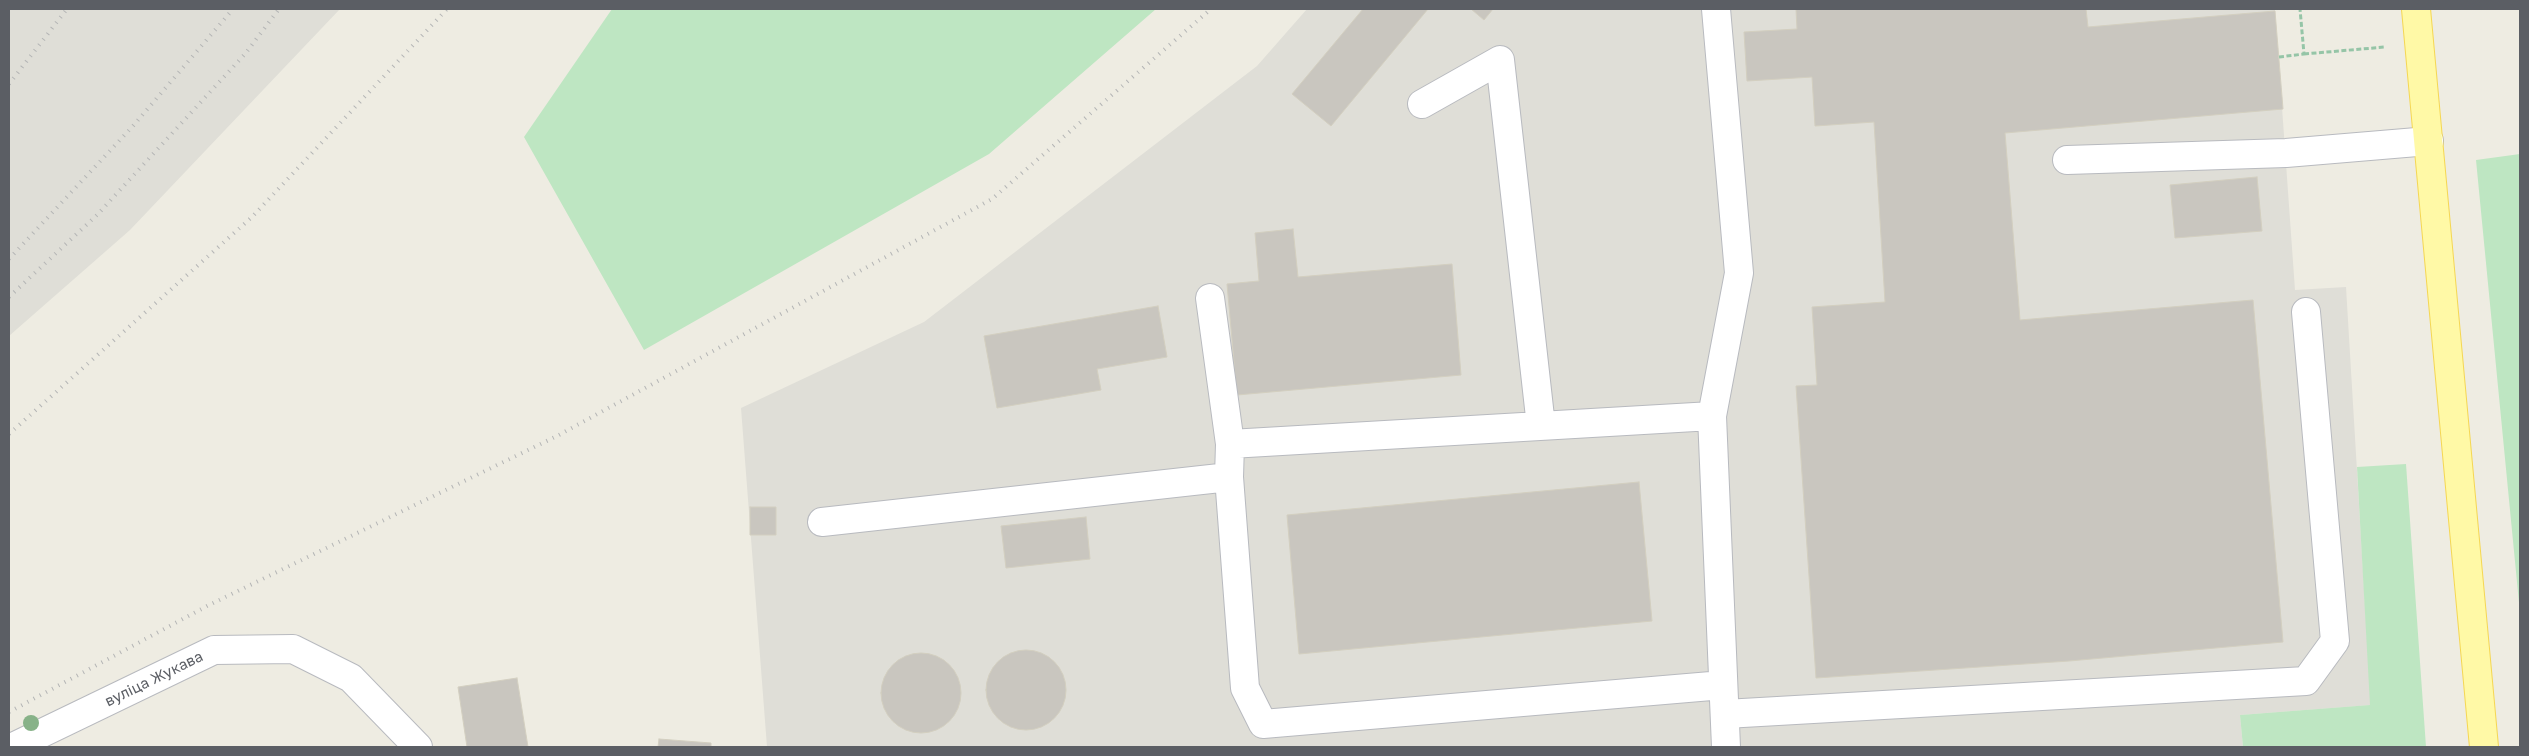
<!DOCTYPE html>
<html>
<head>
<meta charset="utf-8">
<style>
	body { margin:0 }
	#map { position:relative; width:2529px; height:756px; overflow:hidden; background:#eeece2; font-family:"Golos Text",sans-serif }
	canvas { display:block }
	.frame { position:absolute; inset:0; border:10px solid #5b5e64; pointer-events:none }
</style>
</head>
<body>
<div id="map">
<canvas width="2529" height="756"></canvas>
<div class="frame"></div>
</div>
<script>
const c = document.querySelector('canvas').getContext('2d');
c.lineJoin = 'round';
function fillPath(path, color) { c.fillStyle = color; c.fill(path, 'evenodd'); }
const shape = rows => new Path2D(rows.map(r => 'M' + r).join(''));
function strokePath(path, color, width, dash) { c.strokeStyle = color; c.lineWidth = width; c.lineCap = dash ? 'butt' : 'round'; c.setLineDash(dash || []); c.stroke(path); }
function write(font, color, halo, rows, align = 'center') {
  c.font = font + ' "Golos Text",sans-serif'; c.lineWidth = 4; c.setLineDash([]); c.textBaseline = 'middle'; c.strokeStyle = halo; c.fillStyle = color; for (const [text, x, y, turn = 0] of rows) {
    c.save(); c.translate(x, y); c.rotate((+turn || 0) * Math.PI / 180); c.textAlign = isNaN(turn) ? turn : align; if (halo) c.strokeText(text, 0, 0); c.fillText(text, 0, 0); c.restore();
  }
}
fillPath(shape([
	[9,9,340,9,130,230,9,336],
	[1307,9,2275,9,2295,290,2346,287,2371,705,2240,715,2243,747,767,747,741,408,924,322,1257,66]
]), '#dfded7');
fillPath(shape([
	[612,9,1156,9,989,154,644,350,524,137],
	[2520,154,2520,613,2476,160],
	[2406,464,2426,747,2243,747,2240,715,2370,705,2357,467]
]), '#bee6c2');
const building = shape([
	[1363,9,1428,9,1331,126,1292,94,1363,9],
	[1471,9,1493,9,1484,20,1471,9],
	[1796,9,2086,9,2088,27,2275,11,2283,109,2005,133,2020,320,2253,300,2283,642,2069,661,1816,678,1796,386,1817,385,1812,307,1885,302,1874,122,1815,126,1812,77,1747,81,1744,32,1797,29,1796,9],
	[2257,177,2262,231,2175,238,2170,185,2257,177],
	[1293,229,1298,277,1452,264,1461,375,1237,395,1227,284,1259,281,1255,233,1293,229],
	[1158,306,1167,357,1097,369,1101,390,997,408,984,336,1158,306],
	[1639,482,1652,621,1299,654,1287,515,1639,482],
	[750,507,776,507,776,535,750,535,750,507],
	[1086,517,1090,559,1006,568,1001,526,1086,517],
	'986 690a40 40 0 1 1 80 0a40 40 0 1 1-80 0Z',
	'881 693a40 40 0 1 1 80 0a40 40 0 1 1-80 0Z',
	[517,678,528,747,467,747,458,687,517,678],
	[659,739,711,743,711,747,658,747,659,739]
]);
fillPath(building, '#c9c6bf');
strokePath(building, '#d3cfc0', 1);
const minor = shape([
	[1716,9,1739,273,1712,416,1726,747],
	[1422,104,1500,60,1541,426],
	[2067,160,2286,153,2429,141],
	[1210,298,1230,444],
	[1712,416,1230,444,1229,477,1245,688,1263,724,1723,685],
	[822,522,1229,477],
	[1725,714,2306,681,2335,641,2306,312],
	[13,747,214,650,293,649,351,678,418,747]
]);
const major = shape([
	[2416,9,2484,747]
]);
strokePath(minor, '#b8babf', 30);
strokePath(major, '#f5d754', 30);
strokePath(shape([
	[2304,54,2385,47],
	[2279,57,2304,54,2300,9]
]), '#95c5a7', 3, [5, 2.5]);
strokePath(minor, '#fff', 28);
strokePath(major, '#fff9a6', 28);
strokePath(shape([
	[9,84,67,9],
	[9,259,133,126,233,9],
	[9,297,97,215,245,54,279,9],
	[9,434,252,217,447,9],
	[9,712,209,605,557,436,992,199,1211,9]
]), '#b4b5b5', 4, [1, 6]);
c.fillStyle = '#87b288';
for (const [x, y] of [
	[31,723]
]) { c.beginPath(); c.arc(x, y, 8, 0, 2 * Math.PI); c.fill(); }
write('15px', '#5b5e64', '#fff', [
	["вуліца Жукава",154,679,-26]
]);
</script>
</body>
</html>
